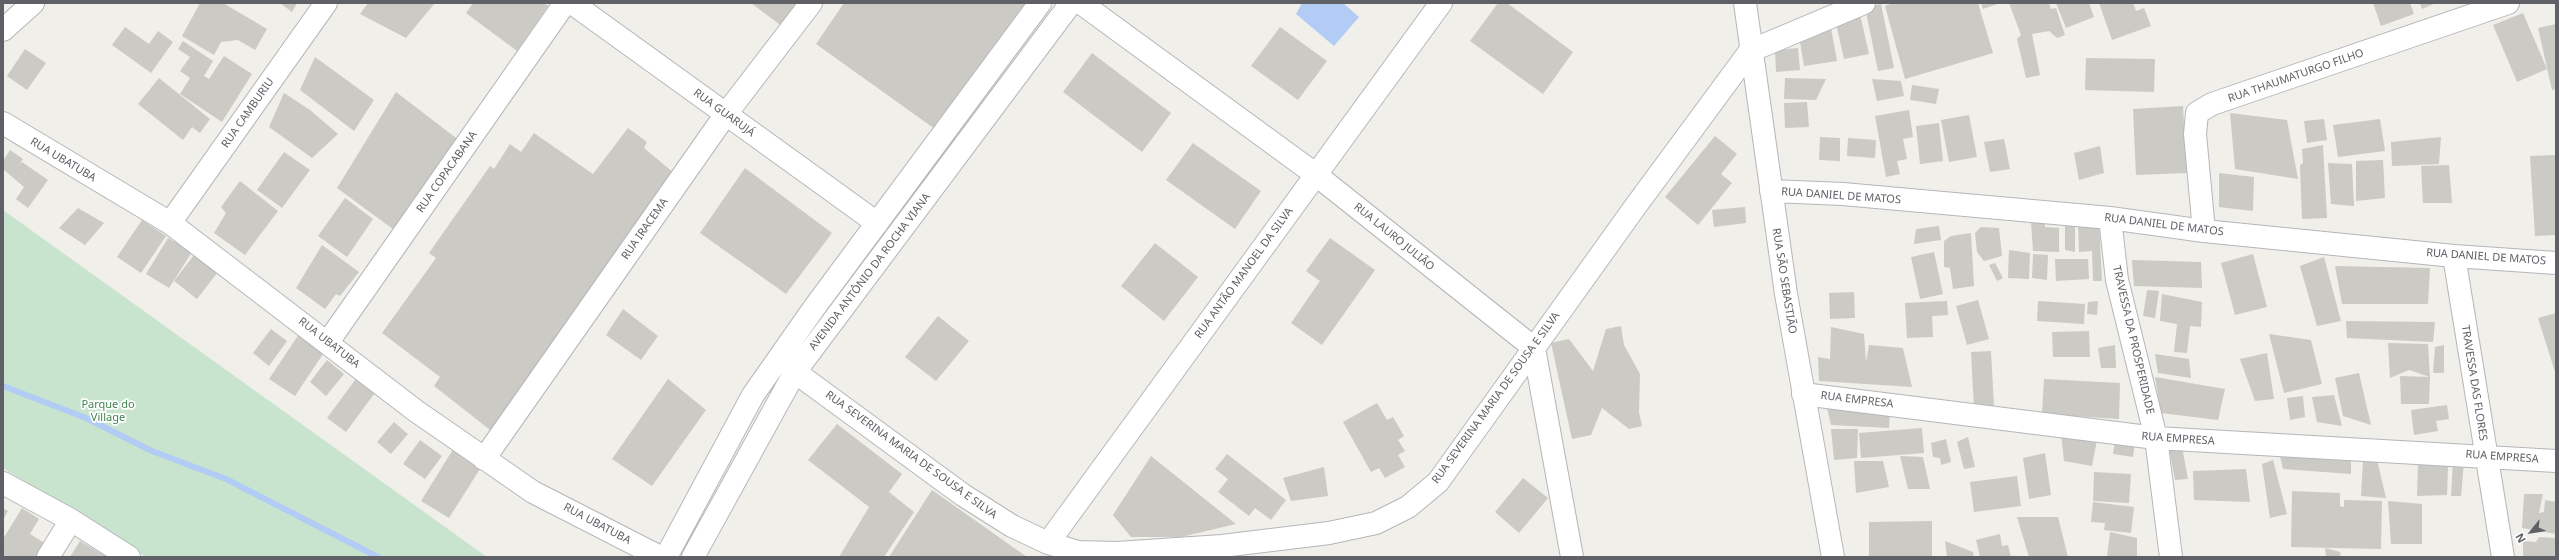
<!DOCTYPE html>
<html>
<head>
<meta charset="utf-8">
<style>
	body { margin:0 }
	#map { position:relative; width:2559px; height:560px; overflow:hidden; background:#f0efe9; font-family:"Noto Sans",sans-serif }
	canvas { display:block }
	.frame { position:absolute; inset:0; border:4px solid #606167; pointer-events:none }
	.north { position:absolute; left:2511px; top:512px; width:40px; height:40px; -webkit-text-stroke:3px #fff; paint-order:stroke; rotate:240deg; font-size:11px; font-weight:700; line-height:16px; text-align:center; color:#606167 }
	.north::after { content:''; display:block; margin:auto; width:14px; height:18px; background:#606167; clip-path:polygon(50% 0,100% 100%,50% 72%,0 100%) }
</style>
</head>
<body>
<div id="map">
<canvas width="2559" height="560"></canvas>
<div class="frame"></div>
<div class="north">N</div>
</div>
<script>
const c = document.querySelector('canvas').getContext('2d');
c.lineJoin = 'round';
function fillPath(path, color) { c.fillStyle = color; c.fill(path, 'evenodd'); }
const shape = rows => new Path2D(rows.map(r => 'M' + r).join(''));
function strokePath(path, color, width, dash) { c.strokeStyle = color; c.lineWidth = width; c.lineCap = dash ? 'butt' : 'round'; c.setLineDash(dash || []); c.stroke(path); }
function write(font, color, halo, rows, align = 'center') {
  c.font = font + ' "Noto Sans",sans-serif'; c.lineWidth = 3.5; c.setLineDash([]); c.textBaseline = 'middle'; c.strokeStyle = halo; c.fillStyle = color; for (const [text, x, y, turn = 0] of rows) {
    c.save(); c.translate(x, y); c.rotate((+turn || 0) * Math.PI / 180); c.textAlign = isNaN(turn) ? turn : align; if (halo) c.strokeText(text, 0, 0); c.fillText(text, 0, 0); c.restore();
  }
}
fillPath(shape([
	[3,210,487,557,146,557,3,468]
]), '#c9e4ce');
fillPath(shape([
	[1302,3,1343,3,1359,17,1334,46,1296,14]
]), '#b3ccf5');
strokePath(shape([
	[3,386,86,418,152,451,226,479,378,557]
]), '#b3ccf5', 6);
fillPath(shape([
	[200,3,223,3,267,29,255,50,238,40,221,42,214,55,182,36],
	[280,3,297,3,292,12],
	[368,3,435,3,406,38,360,14],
	[473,3,544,3,548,6,517,51,466,13],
	[751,3,801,3,783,27],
	[844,3,1029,3,935,129,816,44],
	[1498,3,1507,3,1573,52,1543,94,1470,41],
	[1893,3,1978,3,1993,53,1905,79,1885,6],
	[1981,3,2000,3,1983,9],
	[2009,3,2049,3,2051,9,2056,8,2065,35,2057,38,2049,31,2032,34,2040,75,2026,78,2017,39,2021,35],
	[2056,3,2089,3,2094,17,2066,28],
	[2099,3,2133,3,2136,11,2144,8,2151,26,2112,40],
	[2373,3,2410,3,2414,14,2381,26],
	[2420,3,2436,3,2422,9],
	[1881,4,1894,68,1878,71,1865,7],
	[2523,13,2547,69,2517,82,2493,25],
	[1860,14,1869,54,1844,59,1835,19],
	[1830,22,1837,61,1804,66,1799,36],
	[2556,24,2556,89,2552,90,2538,28],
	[125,27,149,44,158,31,173,42,151,73,112,45],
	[1280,27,1327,61,1298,100,1251,66],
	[183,41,213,61,204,76,209,79,224,56,252,74,222,122,180,94,190,78,180,71,190,57,178,49],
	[1798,48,1800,70,1776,72,1775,50],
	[25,49,46,63,27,90,7,76],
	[1092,53,1171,113,1142,152,1063,92],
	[315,57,374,100,354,131,300,90],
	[2086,58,2155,59,2154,92,2085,90],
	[159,78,210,119,200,133,192,127,183,140,138,104],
	[1785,78,1826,79,1816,100,1784,99],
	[1872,79,1901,81,1904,96,1877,101],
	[1912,85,1939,89,1936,104,1910,100],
	[396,92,460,141,397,232,337,188],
	[284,93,310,110,338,134,312,158,269,127],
	[1807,102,1809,127,1785,128,1784,103],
	[2183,106,2187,173,2136,175,2133,109],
	[1909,110,1913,137,1903,139,1907,159,1897,161,1900,174,1886,177,1875,116],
	[2230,113,2287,120,2298,179,2235,169],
	[1969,115,1977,157,1949,162,1941,120],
	[2324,119,2327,140,2307,143,2304,121],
	[2380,119,2385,151,2338,157,2333,125],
	[1939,123,1943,161,1920,164,1916,126],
	[628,128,647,142,644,148,674,173,494,433,434,386,440,377,382,333,436,258,429,253,490,166,494,169,510,144,521,152,534,133,593,174],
	[1715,136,1737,154,1721,174,1732,183,1698,225,1665,197],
	[1820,137,1840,138,1840,161,1819,160],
	[2441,137,2439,164,2392,166,2391,142],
	[1848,138,1876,140,1875,158,1847,156],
	[2004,139,2010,169,1990,172,1984,142],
	[1193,143,1261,191,1235,229,1166,180],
	[2323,145,2327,218,2302,219,2300,165,2303,163,2302,149],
	[2100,146,2104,173,2079,180,2074,153],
	[10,150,23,159,18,167,22,162,48,180,28,208,16,199,24,187,3,169,3,161],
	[284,152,310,170,282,208,257,190],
	[2555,155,2556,235,2535,236,2530,156],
	[2383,160,2385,198,2356,201,2356,161],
	[2328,163,2352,164,2354,206,2331,204],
	[2449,165,2452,203,2423,203,2421,166],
	[745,168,832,233,786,294,700,233],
	[2219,173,2254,177,2253,211,2219,207],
	[240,181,278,211,245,255,214,233,226,213,221,207],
	[345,198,373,219,347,257,318,236],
	[1745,207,1746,223,1714,227,1712,210],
	[78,208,104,223,85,245,59,228],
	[142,220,166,236,141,273,117,257],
	[2045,221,2045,227,2059,228,2059,252,2033,251,2031,222],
	[2099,222,2102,281,2093,281,2092,251,2079,252,2078,223],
	[2065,225,2075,226,2075,252,2065,250],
	[1939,226,1941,240,1914,244,1916,229],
	[1981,227,1999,228,2002,256,1984,261,1977,252,1975,233],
	[1971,233,1974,286,1953,289,1950,268,1944,267,1944,241,1951,236],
	[168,238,192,252,169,288,146,274],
	[1330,238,1375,270,1322,345,1291,323,1320,281,1306,271],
	[1155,243,1198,277,1164,321,1121,286],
	[322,245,359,272,340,296,336,294,325,309,296,288],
	[2009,250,2030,253,2029,279,2008,278],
	[1934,252,1943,294,1920,299,1911,257],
	[2033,254,2048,255,2047,280,2032,278],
	[2253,254,2267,307,2235,315,2221,263],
	[194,255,217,273,197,299,174,281],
	[2324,257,2341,321,2317,326,2300,266],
	[2055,259,2088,259,2089,279,2056,281],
	[2132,260,2201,262,2202,288,2134,286],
	[1995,263,2003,278,1997,281,1989,265],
	[2335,266,2430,268,2428,304,2342,304],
	[2147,290,2159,291,2155,318,2143,316],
	[1854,292,1855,318,1830,319,1829,293],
	[2162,294,2202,302,2201,327,2190,326,2187,353,2174,352,2177,324,2160,321],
	[1978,300,1989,339,1967,345,1956,306],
	[1947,301,1948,315,1932,316,1933,337,1907,338,1905,303],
	[2038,301,2085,304,2084,324,2037,321],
	[2098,301,2097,315,2087,314,2088,302],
	[623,309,658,336,641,360,606,335],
	[2556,313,2556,375,2538,318],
	[938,316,969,341,936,381,905,357],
	[2346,321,2435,322,2433,342,2347,338],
	[1621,326,1624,345,1640,374,1639,412,1642,426,1629,429,1602,408,1591,435,1572,439,1551,343,1569,339,1593,371,1606,329],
	[1831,327,1864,334,1866,362,1869,345,1903,348,1912,387,1819,381,1818,357,1830,359],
	[271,329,287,341,269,366,253,353],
	[301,331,327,348,295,396,269,379],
	[2089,331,2090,357,2053,357,2052,332],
	[2269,334,2311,340,2322,384,2284,393],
	[2388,343,2428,344,2430,377,2409,370,2390,378],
	[2115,345,2116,368,2101,368,2098,348],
	[2444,345,2444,373,2433,373,2435,347],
	[1991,351,1994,407,1974,408,1971,352],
	[2267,353,2274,399,2255,401,2240,359],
	[2155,354,2189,359,2191,378,2158,373],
	[327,360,344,374,326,396,310,382],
	[2359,373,2371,425,2343,416,2335,378],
	[358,376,377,390,346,432,327,418],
	[2400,376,2430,377,2429,404,2401,404],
	[2155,377,2225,389,2218,420,2161,413],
	[668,379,706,410,652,486,612,459],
	[2044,379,2120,383,2119,419,2042,414],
	[2334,395,2342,426,2317,422,2312,397],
	[2303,396,2305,417,2290,420,2287,398],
	[1377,403,1387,420,1393,417,1404,436,1398,440,1405,451,1398,455,1405,467,1385,478,1379,468,1371,472,1343,422],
	[1826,404,1890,407,1889,428,1831,425],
	[2447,405,2449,419,2436,421,2438,431,2414,435,2411,410],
	[394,422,408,434,391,454,377,442],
	[837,424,902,474,889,492,914,512,884,557,839,557,869,507,808,460],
	[1922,428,1924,453,1861,458,1859,433],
	[1831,429,1858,429,1857,458,1834,460],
	[2061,433,2097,440,2092,466,2064,461],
	[1968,437,1975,467,1964,469,1957,442],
	[1946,439,1951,462,1941,465,1940,458,1933,457,1931,443],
	[420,440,442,456,425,479,403,464],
	[2115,440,2135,442,2133,457,2113,454],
	[457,443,485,461,449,518,421,501],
	[2182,447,2188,479,2175,480,2169,448],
	[2045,453,2051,495,2029,499,2023,458],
	[1227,454,1286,500,1271,520,1255,508,1249,516,1218,492,1228,479,1215,469],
	[1151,456,1236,524,1181,537,1131,537,1113,515],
	[1900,456,1923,457,1930,489,1908,489],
	[2280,456,2351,461,2351,474,2283,469],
	[2273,460,2287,514,2270,518,2262,464],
	[2377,460,2386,498,2361,496,2363,461],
	[1854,461,1883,461,1889,487,1856,493],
	[2453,461,2464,462,2461,496,2451,496],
	[2418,464,2448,465,2447,495,2417,496],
	[1324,467,1328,496,1291,501,1283,478],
	[2246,469,2250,502,2194,500,2193,471],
	[2094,472,2131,474,2129,503,2093,501],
	[2017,476,2021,506,1974,512,1970,482],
	[1523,478,1548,498,1519,533,1495,512],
	[932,490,1027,557,889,557],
	[2292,491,2340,493,2340,506,2344,507,2344,500,2382,501,2381,549,2291,547],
	[2524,494,2543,494,2539,513,2544,512,2545,500,2556,502,2556,534,2522,528],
	[2388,501,2422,504,2422,544,2391,544],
	[2093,502,2134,507,2131,533,2104,530,2105,523,2091,522],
	[3,508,8,511,3,520],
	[22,508,39,519,30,534,46,544,38,557,4,557,3,539],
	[2017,517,2058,517,2068,557,2029,557],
	[1932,521,1932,557,1869,557,1869,522],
	[2110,532,2137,538,2137,557,2107,557],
	[2000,534,2002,546,2008,545,2011,557,1980,557,1976,540],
	[2539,537,2556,538,2556,557,2523,557,2523,541,2536,542],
	[80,541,107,557,70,557],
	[1945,541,1973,552,1974,557,1947,557],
	[2325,548,2340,552,2341,557,2326,557]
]), '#cbcac5');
const minor = shape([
	[572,3,877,223],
	[1081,3,1315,174,1534,348,1572,557],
	[1745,3,1786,294,1833,557],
	[3,30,33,3],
	[3,123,170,223,416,411,533,492,660,557],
	[1771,191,1843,194,2110,218,2204,231,2454,256,2556,263],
	[2110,218,2117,280,2156,438,2171,557],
	[170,223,326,3],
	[2204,231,2195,134,2197,113,2212,104,2508,3],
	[2454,256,2503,557],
	[328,342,565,3],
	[795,372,963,495,1012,526,1048,543,1078,552,1117,553,1222,546,1329,533,1376,523,1408,507,1438,482,1635,207,1750,51,1864,3],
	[1803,394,2156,438,2556,461],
	[484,459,726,114,811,3],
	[3,483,71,520,129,557],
	[1048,543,1441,3],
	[48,557,71,520]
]);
const secondary = shape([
	[666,557,753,395,814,308,1040,3],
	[693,557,795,372,1071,3]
]);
strokePath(minor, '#b5b6bb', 24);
strokePath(secondary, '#b7b8be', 24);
strokePath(minor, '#fff', 22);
strokePath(secondary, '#fff', 22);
write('11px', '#606167', '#fff', [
	["RUA THAUMATURGO FILHO",2296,76,-19],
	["RUA CAMBURIU",248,113,-55],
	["RUA GUARUJÁ",724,113,36],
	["RUA UBATUBA",63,160,31],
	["RUA COPACABANA",447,172,-55],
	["RUA DANIEL DE MATOS",1841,196,4],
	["RUA DANIEL DE MATOS",2164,225,7],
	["RUA IRACEMA",645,229,-55],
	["RUA LAURO JULIÃO",1394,237,39],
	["RUA DANIEL DE MATOS",2486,257,4],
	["AVENIDA ANTÔNIO DA ROCHA VIANA",870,272,-53],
	["RUA ANTÃO MANOEL DA SILVA",1244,273,-54],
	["RUA SÃO SEBASTIÃO",1784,281,81],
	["TRAVESSA DA PROSPERIDADE",2133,340,77],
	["RUA UBATUBA",329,343,38],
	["TRAVESSA DAS FLORES",2474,383,81],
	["RUA SEVERINA MARIA DE SOUSA E SILVA",1496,398,-54],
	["RUA EMPRESA",1857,400,7],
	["RUA EMPRESA",2178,439,4],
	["RUA SEVERINA MARIA DE SOUSA E SILVA",911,455,36],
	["RUA EMPRESA",2502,457,4],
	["RUA UBATUBA",597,524,28]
]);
write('11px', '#428351', '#fff', [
	["Parque do",108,405],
	["Village",108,418]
]);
</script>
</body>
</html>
